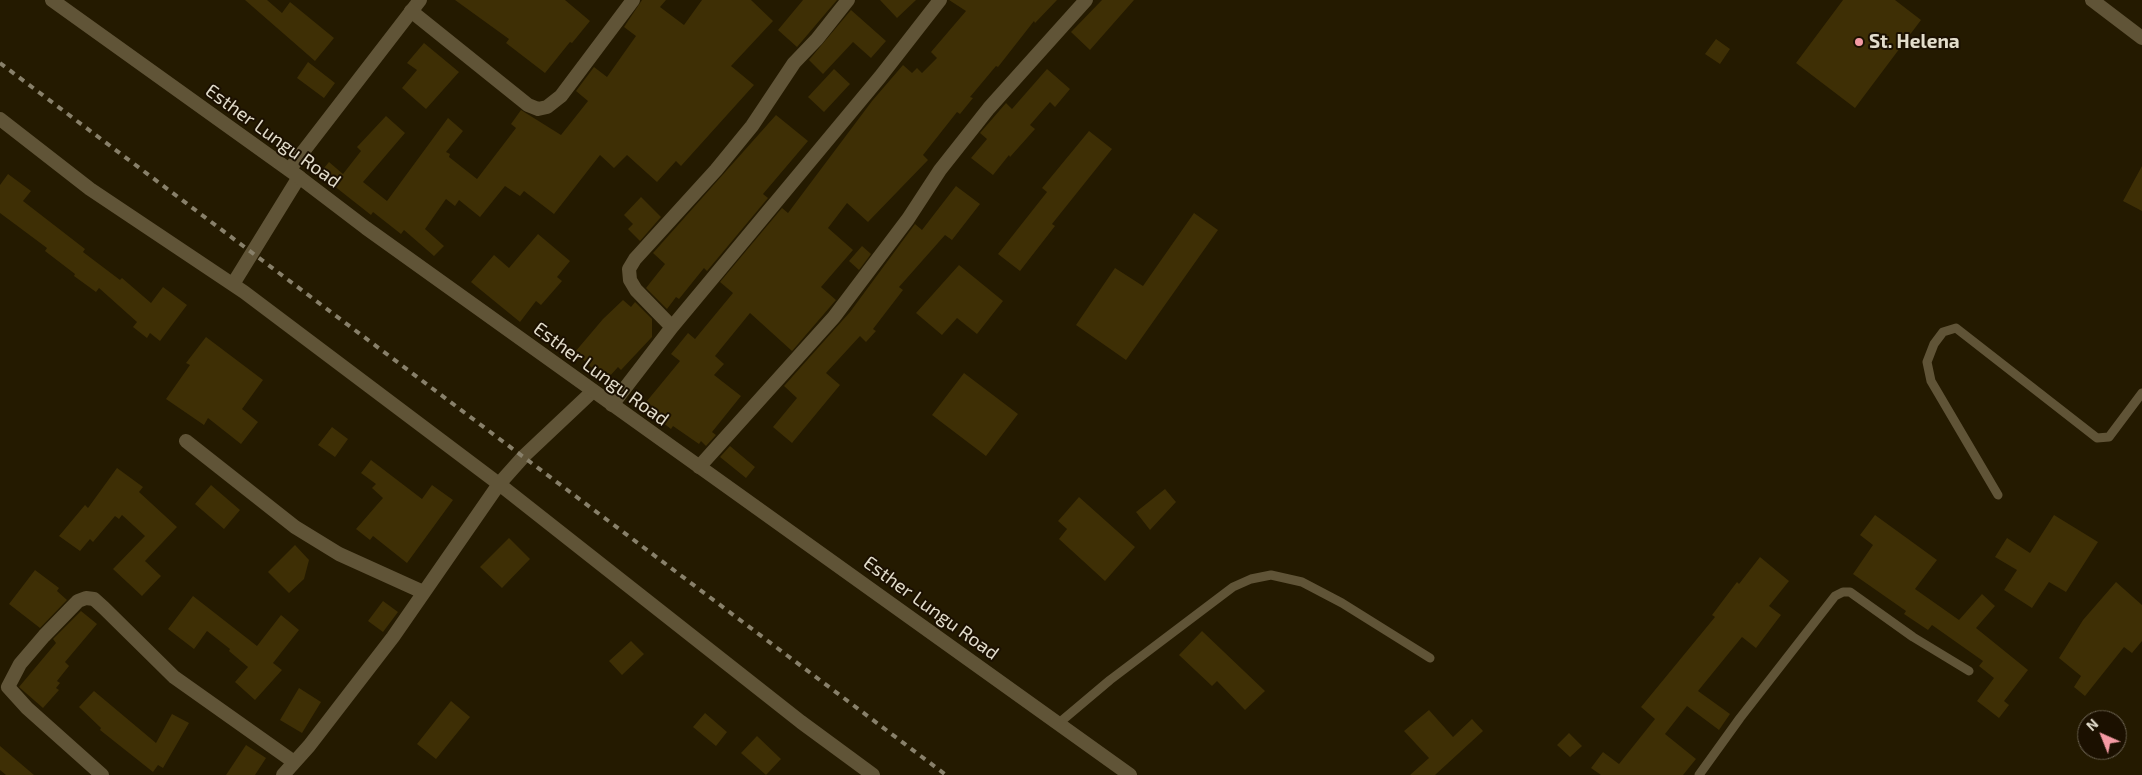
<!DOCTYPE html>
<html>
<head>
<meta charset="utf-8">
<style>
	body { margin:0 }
	#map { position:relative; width:2142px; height:775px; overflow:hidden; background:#241a00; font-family:"Exo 2",sans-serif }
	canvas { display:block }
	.north { position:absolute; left:2077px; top:710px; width:50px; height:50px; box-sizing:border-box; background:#1b1000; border:1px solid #6b6251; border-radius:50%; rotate:316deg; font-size:14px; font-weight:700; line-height:20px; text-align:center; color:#e2dccb }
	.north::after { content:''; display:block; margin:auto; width:18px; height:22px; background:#f49aa3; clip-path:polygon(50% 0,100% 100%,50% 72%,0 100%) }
</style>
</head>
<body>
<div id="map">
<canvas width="2142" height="775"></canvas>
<div class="north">N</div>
</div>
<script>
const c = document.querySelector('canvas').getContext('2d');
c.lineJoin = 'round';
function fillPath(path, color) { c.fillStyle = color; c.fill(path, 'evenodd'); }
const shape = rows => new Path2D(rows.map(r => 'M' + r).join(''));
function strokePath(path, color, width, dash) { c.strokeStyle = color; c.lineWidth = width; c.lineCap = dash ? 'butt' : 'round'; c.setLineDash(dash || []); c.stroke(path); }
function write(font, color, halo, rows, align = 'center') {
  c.font = font + ' "Exo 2",sans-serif'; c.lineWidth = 4; c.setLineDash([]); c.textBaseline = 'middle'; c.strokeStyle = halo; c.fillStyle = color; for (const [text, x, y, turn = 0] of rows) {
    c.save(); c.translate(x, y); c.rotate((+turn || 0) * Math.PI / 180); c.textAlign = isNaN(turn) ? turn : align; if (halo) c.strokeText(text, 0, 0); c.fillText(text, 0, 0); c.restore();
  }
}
fillPath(shape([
	[245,0,267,0,282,13,290,2,334,38,315,61],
	[455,0,565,0,590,21,572,43,570,42,545,73,506,43,509,39],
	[642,0,666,0,660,7,684,25,702,0,751,0,773,21,731,66,754,85,681,166,676,161,657,182,627,155,614,168,600,155,554,214,524,191,520,196,505,186,480,217,459,200,455,206,446,199,425,229,444,246,434,256,404,230,401,234,373,212,371,215,319,174,329,162,343,174,361,151,357,147,386,116,405,133,363,182,387,201,448,118,463,131,446,152,450,154,449,157,477,179,516,128,511,124,521,110,561,135,588,101,576,91,594,67,607,77,636,36,624,27],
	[803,0,837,0,797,47,778,30],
	[880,0,916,0,897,18],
	[949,0,1057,0,1035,23,1034,21,998,67,996,66,970,97,973,98,960,114,957,112,923,155,928,160,868,222,847,203,828,228,853,250,821,287,836,300,792,351,750,313,715,356,724,364,714,375,741,396,712,432,716,435,706,446,701,441,699,444,673,426,671,429,642,407,680,361,671,354,688,333,695,339,733,293,720,282,782,208,788,213,872,101,903,65,912,73,917,68,922,73,937,58,931,52,966,11],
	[1102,0,1134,0,1090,50,1071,32],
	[1843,0,1895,0,1921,20,1855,108,1796,63],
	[851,10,886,41,871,58,853,42,823,74,809,60],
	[1716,39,1730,49,1720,64,1705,54],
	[424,43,459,72,426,109,402,88,417,70,407,63],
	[308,62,335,83,324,98,297,78],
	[834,69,850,84,824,112,808,97],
	[1047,69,1070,89,1055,107,1050,102,1030,125,1035,129,1010,157,1009,155,993,175,971,158,987,139,980,133,1006,103,1012,109],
	[776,115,808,141,763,194,768,198,707,271,704,268,679,299,676,297,667,309,646,288,665,264,653,253],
	[1089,131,1112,149,1052,224,1055,226,1020,271,998,254,1047,192,1042,188],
	[2142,166,2142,211,2123,201],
	[8,174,31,191,23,201,85,249,83,252,120,280,122,278,151,303,163,287,187,305,160,341,150,333,147,338,133,327,137,322,99,288,96,292,74,276,75,274,45,251,47,248,0,213,0,185],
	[956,186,980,204,952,240,945,235,899,287,903,290,873,329,876,331,866,342,860,336,826,373,840,385,792,443,773,427,797,398,784,386,850,312,915,224,922,230],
	[641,197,661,217,640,241,628,229,633,224,624,215],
	[1194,213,1218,230,1126,360,1076,325,1115,268,1143,286],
	[538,234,570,261,557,277,562,281,541,305,536,301,520,322,471,282,494,255,509,268],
	[862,246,871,254,859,270,849,261],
	[959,265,1003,301,977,334,957,318,942,335,916,313],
	[623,300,631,307,635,302,652,319,652,337,621,370,618,367,609,377,596,366,593,369,575,352,603,319],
	[206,337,263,380,242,409,258,422,241,444,208,418,204,425,166,399,190,365,186,363],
	[964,373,1018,414,986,456,932,415],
	[332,427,348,439,335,457,318,445],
	[730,446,755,467,746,478,720,457],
	[371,460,422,499,432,485,453,500,407,563,373,536,370,540,356,529,383,498,372,488,376,484,361,473],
	[117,468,143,487,139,492,177,527,145,561,161,576,142,596,113,569,145,536,122,515,119,519,115,516,93,542,90,539,80,551,59,536,85,505,88,508],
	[211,485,240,510,224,529,195,504],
	[1165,489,1176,502,1150,530,1136,512],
	[1079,497,1135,547,1105,581,1059,539,1067,529,1058,521],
	[1875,515,1937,560,1915,589,1959,620,1982,594,1995,606,1976,628,2028,670,2004,701,2009,705,1999,718,1977,701,1994,678,1979,666,1983,661,1932,625,1928,630,1904,614,1906,611,1853,574,1873,545,1860,535],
	[2054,515,2098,542,2066,592,2049,582,2032,608,2004,590,2017,570,1995,557,2007,538,2030,553],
	[509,538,530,559,502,588,480,567],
	[295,545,309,560,304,579,289,593,268,572],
	[1760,557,1789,581,1769,606,1781,615,1756,648,1742,637,1698,691,1730,714,1719,730,1687,706,1665,734,1696,759,1683,775,1601,775,1591,768,1603,752,1619,764,1655,719,1641,707,1715,617,1712,615,1737,582,1739,584],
	[35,570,59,588,57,591,67,600,40,628,9,604],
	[2116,582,2142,605,2142,641,2132,653,2124,647,2085,696,2074,687,2081,676,2059,658,2083,620],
	[193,596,257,646,281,615,299,630,273,663,282,670,255,700,235,682,248,667,229,651,230,649,207,631,194,649,168,629],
	[383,601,398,612,383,632,368,621],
	[81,611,97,624,65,662,69,666,57,681,60,683,56,688,59,690,43,708,19,687,56,643,53,639],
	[1202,631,1265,691,1245,710,1217,681,1212,686,1179,655],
	[631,641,644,654,622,675,609,661],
	[299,688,321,702,302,733,280,720],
	[94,691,156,743,172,714,189,723,163,768,158,765,153,772,100,730,101,728,79,707],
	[451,701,470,717,436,759,417,744],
	[1429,710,1453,737,1472,719,1483,731,1435,775,1410,775,1429,758,1404,731],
	[705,713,727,732,716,746,693,727],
	[1569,733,1582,746,1570,757,1557,745],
	[757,736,781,759,766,775,741,753],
	[246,745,266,758,255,775,226,775],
	[0,746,34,775,6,775,0,770]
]), '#3e2f05');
strokePath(shape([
	[1998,495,1931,381,1927,362,1934,344,1943,332,1956,328,2097,438,2109,437,2142,393],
	[1059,723,1110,680,1233,587,1251,579,1271,575,1302,582,1342,603,1430,658],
	[1699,775,1740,718,1835,596,1843,592,1850,592,1913,637,1969,671]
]), '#605437', 9);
strokePath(shape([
	[2092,0,2142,38],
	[411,11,528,105,538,109,547,107,561,96,633,0],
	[0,119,90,189,244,292,499,484,801,722,873,775],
	[233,284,299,177],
	[672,327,636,290,630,280,629,269,635,259,716,170,752,126,794,63,817,39,848,0],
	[612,405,672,327,880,77,940,0],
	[186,441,295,527,339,554,423,592],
	[699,467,834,317,908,219,940,170,989,108,1086,0],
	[102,775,27,708,8,687,20,664,44,636,78,601,86,598,94,599,104,608,174,677,294,762],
	[283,775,309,746,393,637,499,484,524,456,593,391]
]), '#605437', 14);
strokePath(shape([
	[52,0,299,177,366,228,1130,775],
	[289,170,420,0]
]), '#605437', 14);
strokePath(shape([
	[0,63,946,775]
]), '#88806a', 4, [6, 6]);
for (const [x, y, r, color] of [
	[1859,42,5,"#f49aa3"]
]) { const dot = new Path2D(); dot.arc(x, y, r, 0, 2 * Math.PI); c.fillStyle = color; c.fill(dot); strokePath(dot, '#1b1000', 2); }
write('bold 19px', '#e2dccb', '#1b1000', [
	["St. Helena",1869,42]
], 'left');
write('19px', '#e2dccb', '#1b1000', [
	["Esther Lungu Road",273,136,36],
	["Esther Lungu Road",601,374,36],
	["Esther Lungu Road",931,608,36]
]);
</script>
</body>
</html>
